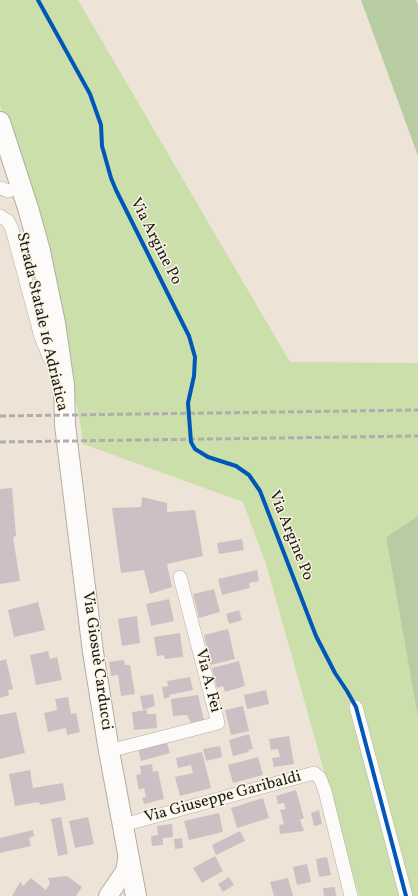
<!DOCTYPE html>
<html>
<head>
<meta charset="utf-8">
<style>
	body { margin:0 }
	canvas { display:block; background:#ede4d7 }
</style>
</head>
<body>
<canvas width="418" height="896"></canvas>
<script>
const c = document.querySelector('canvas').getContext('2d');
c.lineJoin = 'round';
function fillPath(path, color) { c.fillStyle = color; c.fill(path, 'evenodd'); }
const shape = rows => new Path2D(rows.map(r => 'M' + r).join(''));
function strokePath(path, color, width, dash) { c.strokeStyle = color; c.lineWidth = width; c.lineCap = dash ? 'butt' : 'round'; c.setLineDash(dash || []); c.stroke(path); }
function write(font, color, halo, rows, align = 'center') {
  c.font = font + ' Vollkorn,serif'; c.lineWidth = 3; c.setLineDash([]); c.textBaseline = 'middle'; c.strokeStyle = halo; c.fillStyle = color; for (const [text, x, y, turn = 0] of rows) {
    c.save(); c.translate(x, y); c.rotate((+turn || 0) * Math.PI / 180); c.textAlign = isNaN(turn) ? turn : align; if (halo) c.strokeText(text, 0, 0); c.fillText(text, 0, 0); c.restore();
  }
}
fillPath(shape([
	[0,0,78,0,290,362,418,363,418,516,386,537,418,718,418,896,359,896,266,564,243,502,83,444,81,428,73,387,19,149,0,106]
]), '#cbdfab');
fillPath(shape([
	[361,0,416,0,418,5,418,156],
	[418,516,418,718,386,537]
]), '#b7cda1');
fillPath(shape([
	[12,488,16,536,13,537,20,581,0,584,0,489],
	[142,497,167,503,167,512,195,510,203,556,167,564,172,587,150,594,144,570,121,573,112,508,141,507],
	[242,539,244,550,219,554,217,543],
	[257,570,259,581,249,583,250,588,222,595,218,579],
	[214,589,220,612,199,618,193,594],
	[169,599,174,621,151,626,146,604],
	[38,602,45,630,14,637,8,610],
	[239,610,242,620,229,624,226,614],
	[137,616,140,643,122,646,118,619],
	[228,629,235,659,211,665,204,635],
	[180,633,183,657,165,659,164,655,157,656,154,637],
	[48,651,50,659,57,657,62,680,36,685,30,655],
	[6,659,13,689,8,690,9,695,0,698,0,661],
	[124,660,125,665,130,665,135,694,121,696,118,675,111,676,109,662],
	[239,661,245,686,225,692,223,686,217,688,212,668],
	[190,677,193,690,169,695,170,697,164,699,162,687,168,686,167,681],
	[266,690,269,704,247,709,244,695],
	[153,694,155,706,143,710,140,696],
	[198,695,204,720,191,723,187,715,173,716,171,699],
	[68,697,71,714,76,713,80,732,67,735,66,728,48,732,44,713,57,710,55,699],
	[243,706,249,731,231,735,225,710],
	[147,710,147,714,156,714,157,728,134,730,132,712],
	[16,712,25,753,0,759,0,715],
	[249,734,253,749,248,750,249,752,233,756,229,740],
	[289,736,294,764,274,767,272,758,280,757,278,749,271,750,269,739],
	[166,740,170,753,141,761,138,748],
	[220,746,222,757,206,761,203,749],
	[202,752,211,788,180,796,175,777,193,773,191,765,178,768,176,758],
	[258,757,263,775,233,783,228,765],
	[152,764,153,772,158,771,164,799,144,804,142,798,146,797,144,788,139,790,136,775,141,774,140,766],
	[30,770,33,788,63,783,66,800,40,805,39,802,15,806,9,774],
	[296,790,304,818,300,820,304,831,280,834,279,825,284,824,280,810,286,809,284,803,278,804,276,796],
	[263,798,269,818,237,828,231,808],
	[319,810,322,824,314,826,311,813],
	[219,813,223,832,189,840,184,821],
	[61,817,68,854,58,856,51,819],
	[88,817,94,844,75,848,69,821],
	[172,824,173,837,163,838,163,845,152,846,151,836,158,835,157,826],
	[33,830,34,836,29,838,31,846,0,853,0,838],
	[240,831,245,841,216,855,212,845],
	[182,838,183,848,175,849,174,839],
	[215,856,223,871,202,883,193,868],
	[327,857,331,875,319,877,316,859],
	[307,864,311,882,297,885,293,867],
	[67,876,82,887,76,896,12,896,20,882,23,886,31,878,46,890,50,883,48,878],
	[229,877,234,885,223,892,218,884],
	[288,878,293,896,274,896,270,882],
	[335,887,336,896,324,896,323,888]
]), '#cdc0c4');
const minor = shape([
	[0,188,9,191],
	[0,216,8,221,12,229,41,337,50,359],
	[356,707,406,896],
	[109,751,218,723,180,577],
	[123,825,314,773,320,778,325,791,351,896]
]);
const secondary = shape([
	[108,896,125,871,128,855]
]);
const primary = shape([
	[0,122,28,208,40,251,55,323,64,385,65,425,93,652,109,751,136,896]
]);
strokePath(minor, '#b3aca4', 14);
strokePath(secondary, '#b3aca4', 20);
strokePath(primary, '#b3aca4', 22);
strokePath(minor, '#fcfbf9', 13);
strokePath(secondary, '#fcfbf9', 18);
strokePath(primary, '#fcfbf9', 20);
strokePath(shape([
	[0,416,418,410],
	[0,442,418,436]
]), '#afaeac', 3, [6, 3]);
strokePath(shape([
	[38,0,90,94,101,125,102,146,111,178,116,190,189,336,195,357,194,376,188,403,191,442,195,449,208,457,236,466,249,475,260,491,316,636,335,673,347,691,356,707,406,896]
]), '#0057b8', 4);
write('16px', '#1c1c1c', '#fcf5e5', [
	["Via Argine Po",155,242,63],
	["Strada Statale 16 Adriatica",41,322,77],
	["Via Argine Po",290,536,68],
	["Via Giosuè Carducci",96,661,82],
	["Via A. Fei",207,681,76],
	["Via Giuseppe Garibaldi",223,798,-15]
]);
</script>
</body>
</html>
